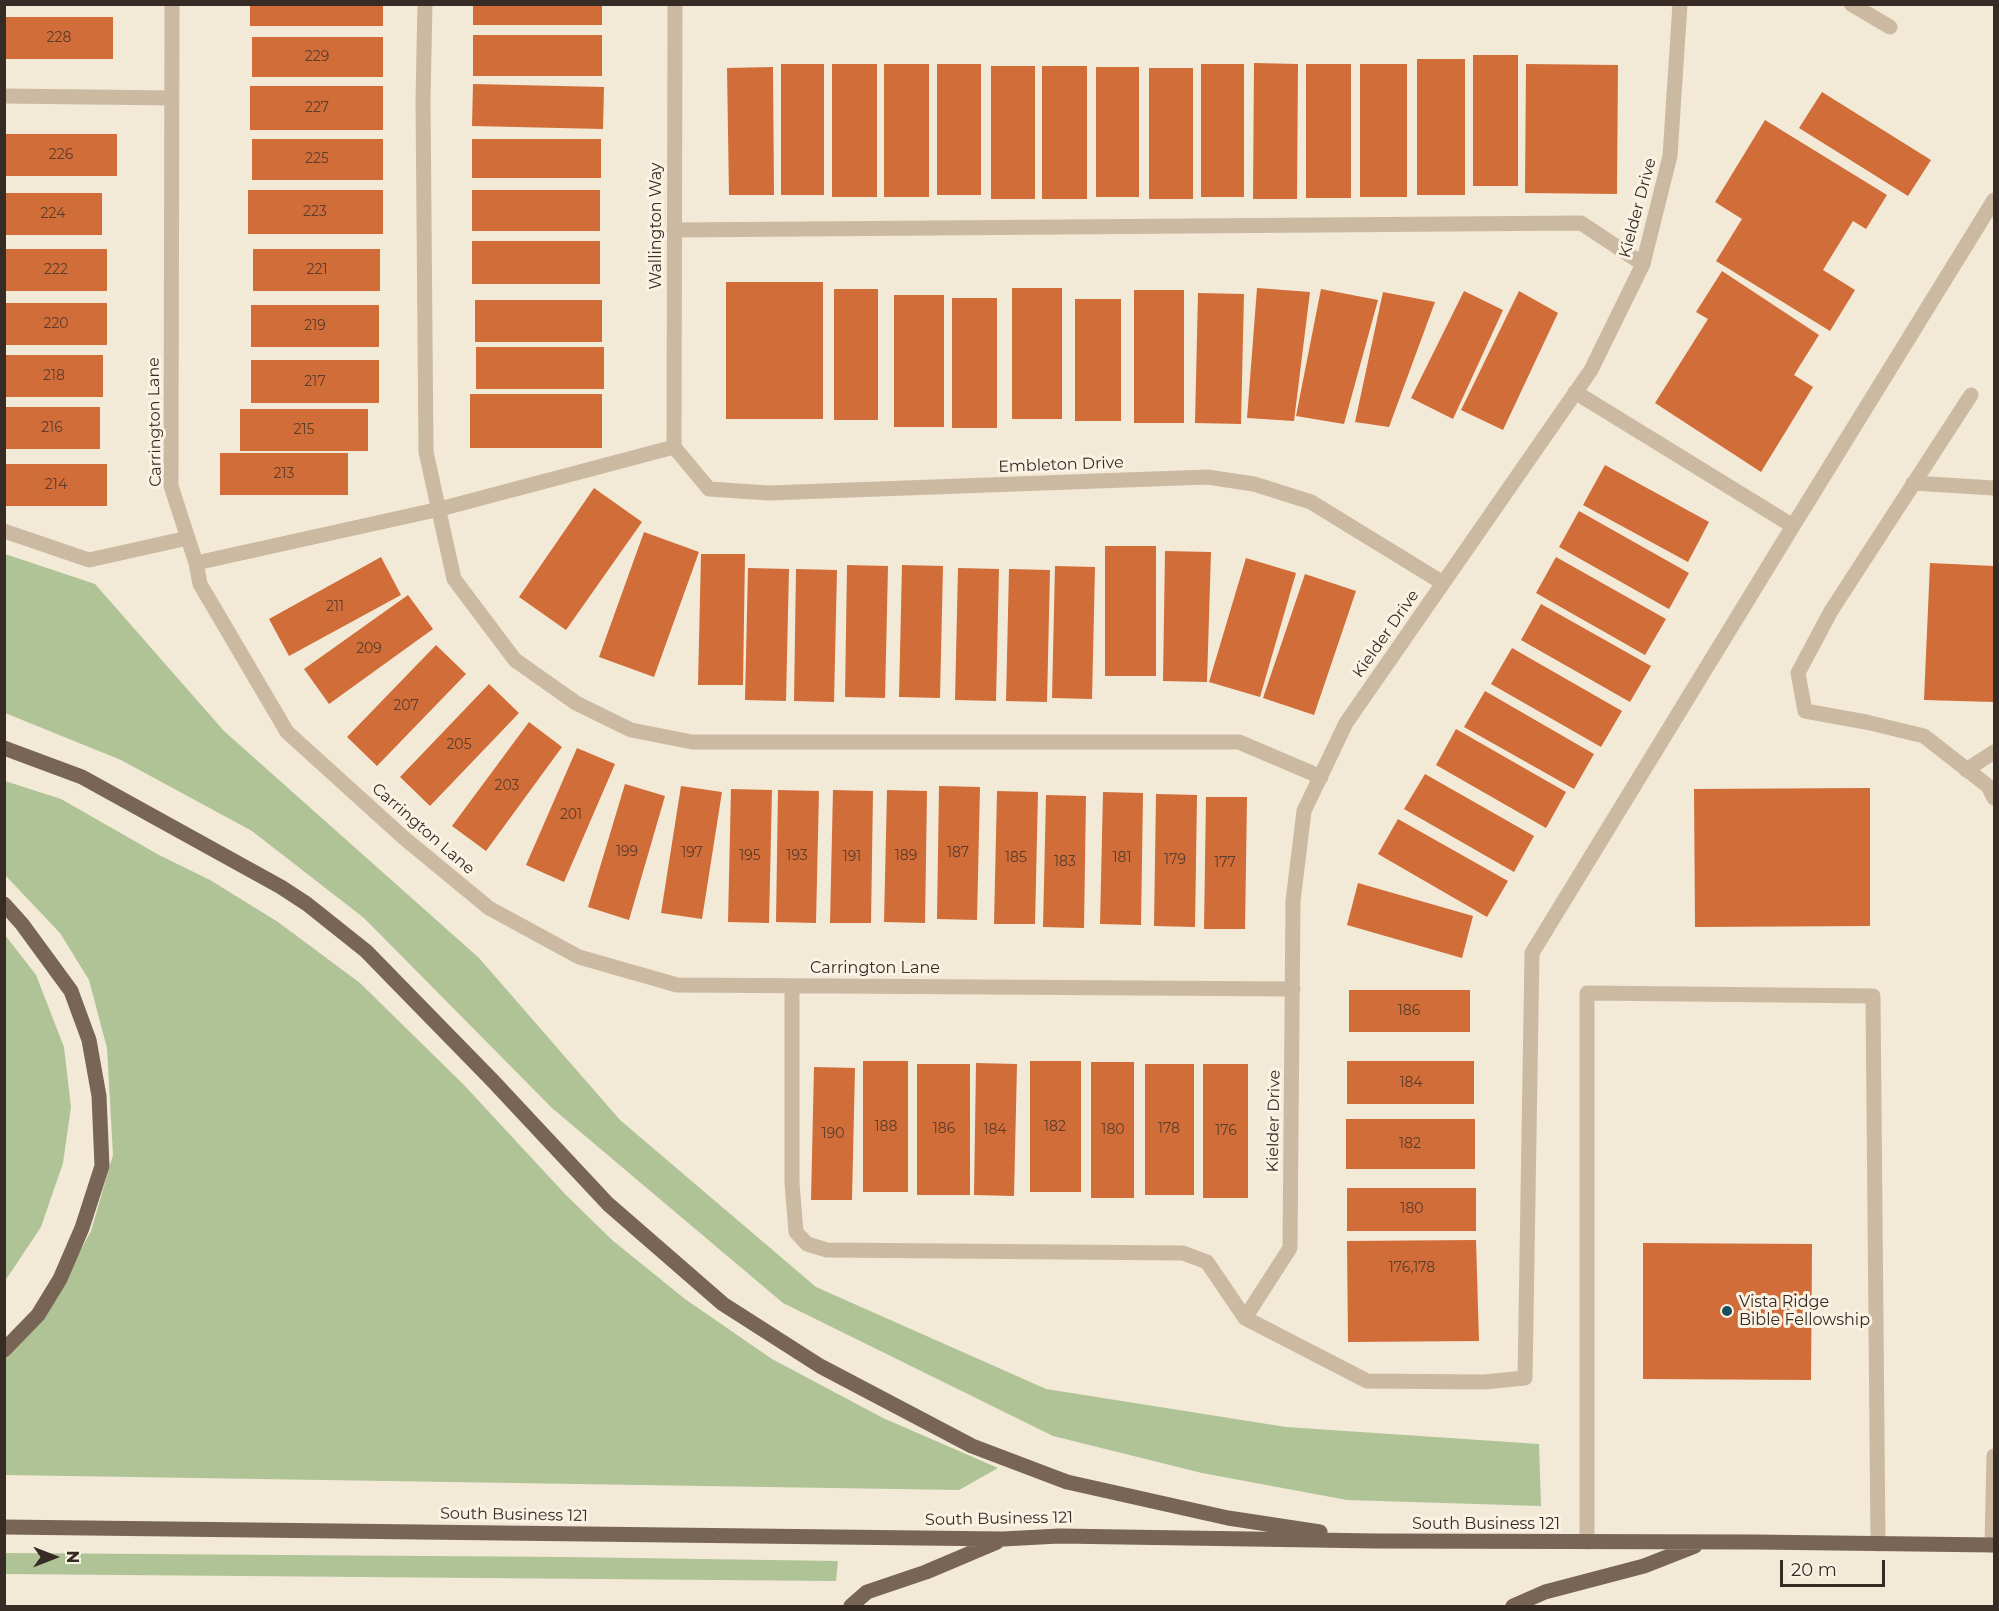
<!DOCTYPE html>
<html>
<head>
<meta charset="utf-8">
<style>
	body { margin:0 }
	#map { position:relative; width:1999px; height:1611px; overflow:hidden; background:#f3e9d7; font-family:Montserrat,sans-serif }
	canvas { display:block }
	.frame { position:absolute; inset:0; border:6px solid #362c25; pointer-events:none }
	.north { position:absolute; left:24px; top:1527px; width:60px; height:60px; -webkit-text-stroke:4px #faf2e3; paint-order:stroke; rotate:90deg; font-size:16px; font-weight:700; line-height:24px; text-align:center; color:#362c25 }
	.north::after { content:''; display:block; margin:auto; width:21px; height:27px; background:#362c25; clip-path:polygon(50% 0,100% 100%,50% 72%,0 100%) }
	.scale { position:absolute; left:1780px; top:1560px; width:105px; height:27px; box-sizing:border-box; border:3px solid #362c25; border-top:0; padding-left:8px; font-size:18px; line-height:21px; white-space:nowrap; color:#362c25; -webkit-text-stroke:4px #faf2e3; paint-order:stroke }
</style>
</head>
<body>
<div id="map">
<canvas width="1999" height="1611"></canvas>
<div class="frame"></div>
<div class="north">N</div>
<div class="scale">20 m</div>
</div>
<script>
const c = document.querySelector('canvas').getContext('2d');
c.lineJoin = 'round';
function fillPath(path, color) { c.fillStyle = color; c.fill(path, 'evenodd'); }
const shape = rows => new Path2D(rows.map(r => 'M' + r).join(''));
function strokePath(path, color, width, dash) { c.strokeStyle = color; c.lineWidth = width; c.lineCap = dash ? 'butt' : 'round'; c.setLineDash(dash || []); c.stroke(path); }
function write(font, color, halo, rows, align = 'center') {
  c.font = font + ' Montserrat,sans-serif'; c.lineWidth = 6; c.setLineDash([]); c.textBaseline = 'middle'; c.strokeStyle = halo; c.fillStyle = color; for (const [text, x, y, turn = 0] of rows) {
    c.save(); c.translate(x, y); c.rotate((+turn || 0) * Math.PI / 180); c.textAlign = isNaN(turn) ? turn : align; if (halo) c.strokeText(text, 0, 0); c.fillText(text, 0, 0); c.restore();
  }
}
fillPath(shape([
	[5,554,95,584,224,731,479,958,620,1120,816,1287,1046,1389,1286,1427,1539,1444,1541,1506,1347,1500,1202,1473,1053,1436,783,1303,552,1108,364,918,252,831,121,760,5,713],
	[5,781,61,799,159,855,210,880,278,922,360,983,464,1085,565,1194,612,1240,685,1299,772,1359,883,1418,998,1468,959,1490,5,1475,5,1342,73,1264,91,1231,113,1155,107,1048,89,980,60,933,5,875],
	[5,935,36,975,64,1047,71,1107,63,1163,41,1227,5,1281],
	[5,1553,566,1557,838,1561,836,1581,5,1574]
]), '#afc396');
fillPath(shape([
	[250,4,383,4,383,26,250,26],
	[473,4,602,4,602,25,473,25],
	[4,17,113,17,113,59,4,59],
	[473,35,602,35,602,76,473,76],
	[252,37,383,37,383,77,252,77],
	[1473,55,1518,55,1518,186,1473,186],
	[1417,59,1465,59,1465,195,1417,195],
	[1254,63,1298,64,1297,199,1253,199],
	[781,64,824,64,824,195,781,195],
	[832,64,877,64,877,197,832,197],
	[884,64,929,64,929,197,884,197],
	[937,64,981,64,981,195,937,195],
	[1201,64,1244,64,1244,197,1201,197],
	[1306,64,1351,64,1351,198,1306,198],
	[1360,64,1407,64,1407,197,1360,197],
	[1526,64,1618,65,1617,194,1525,193],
	[991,66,1035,66,1035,199,991,199],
	[1042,66,1087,66,1087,199,1042,199],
	[773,67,774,195,729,195,727,68],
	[1096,67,1139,67,1139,197,1096,197],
	[1149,68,1193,68,1193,199,1149,199],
	[473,84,604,87,603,129,472,126],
	[250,86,383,86,383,130,250,130],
	[1822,92,1931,160,1908,196,1799,128],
	[1765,120,1887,195,1866,229,1853,221,1823,270,1855,290,1830,331,1716,261,1742,219,1715,202],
	[4,134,117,134,117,176,4,176],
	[252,139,383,139,383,180,252,180],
	[472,139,601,139,601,178,472,178],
	[248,190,383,190,383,234,248,234],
	[472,190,600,190,600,231,472,231],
	[4,193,102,193,102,235,4,235],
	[472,241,600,241,600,284,472,284],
	[4,249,107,249,107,291,4,291],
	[253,249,380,249,380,291,253,291],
	[1722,271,1819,335,1794,375,1813,387,1761,472,1655,403,1708,319,1696,312],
	[726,282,823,282,823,419,726,419],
	[1012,288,1062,288,1062,419,1012,419],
	[1257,288,1310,292,1294,421,1247,418],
	[834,289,878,289,878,420,834,420],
	[1321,289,1378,300,1344,424,1296,416],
	[1134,290,1184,290,1184,423,1134,423],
	[1464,291,1503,310,1453,419,1411,398],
	[1519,291,1558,313,1503,430,1461,410],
	[1383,292,1435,302,1389,427,1355,422],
	[1198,293,1244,294,1241,424,1195,423],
	[894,295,944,295,944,427,894,427],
	[952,298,997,298,997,428,952,428],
	[1075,299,1121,299,1121,421,1075,421],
	[475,300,602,300,602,342,475,342],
	[4,303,107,303,107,345,4,345],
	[251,305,379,305,379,347,251,347],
	[476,347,604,347,604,389,476,389],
	[4,355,103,355,103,397,4,397],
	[251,360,379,360,379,403,251,403],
	[470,394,602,394,602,448,470,448],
	[4,407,100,407,100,449,4,449],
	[240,409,368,409,368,451,240,451],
	[220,453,348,453,348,495,220,495],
	[4,464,107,464,107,506,4,506],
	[1605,465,1709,522,1688,562,1583,505],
	[594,488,642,522,566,630,519,597],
	[1579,511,1689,573,1669,609,1559,547],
	[644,532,699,552,654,677,599,657],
	[1105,546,1156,546,1156,676,1105,676],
	[1165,551,1211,552,1207,682,1163,681],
	[701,554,745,554,743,685,698,685],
	[381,557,401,595,289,656,269,619],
	[1556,557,1666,619,1645,655,1536,593],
	[1246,558,1296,573,1260,697,1209,682],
	[1930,563,1994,566,1994,702,1924,700],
	[847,565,888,566,885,698,845,697],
	[902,565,943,566,940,698,899,697],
	[1055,566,1095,567,1092,699,1052,698],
	[748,568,789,569,786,701,745,700],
	[958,568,999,569,996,701,955,700],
	[796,569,837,570,834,702,794,701],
	[1009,569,1050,570,1047,702,1006,701],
	[1305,574,1356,591,1314,715,1263,698],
	[408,595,433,629,329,704,304,669],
	[1541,604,1651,666,1630,702,1521,640],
	[436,645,466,674,377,766,347,737],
	[1512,648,1622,711,1601,747,1491,684],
	[489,684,519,713,430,806,400,777],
	[1485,691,1594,754,1574,789,1464,727],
	[529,722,562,747,486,851,452,826],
	[1456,729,1566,792,1546,828,1436,765],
	[577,748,615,764,564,882,526,865],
	[1425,774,1534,836,1514,872,1404,809],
	[625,784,665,796,629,920,588,907],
	[681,786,722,792,702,919,661,913],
	[939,786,980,787,977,920,937,919],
	[1870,788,1870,926,1695,927,1694,789],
	[731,789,772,790,769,923,728,922],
	[778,790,819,791,816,923,776,922],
	[833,790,873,791,871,923,830,923],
	[887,790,927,791,925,923,884,922],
	[997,791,1038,792,1035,924,994,924],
	[1103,792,1143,793,1141,925,1100,924],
	[1156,794,1197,795,1195,927,1154,926],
	[1046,795,1086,796,1084,928,1043,927],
	[1206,797,1247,797,1245,929,1204,929],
	[1398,819,1508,881,1487,917,1378,854],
	[1358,883,1473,916,1462,958,1347,925],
	[1349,990,1470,990,1470,1032,1349,1032],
	[863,1061,908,1061,908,1192,863,1192],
	[1030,1061,1081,1061,1081,1192,1030,1192],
	[1347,1061,1474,1061,1474,1104,1347,1104],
	[1091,1062,1134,1062,1134,1198,1091,1198],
	[976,1063,1017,1064,1014,1196,974,1195],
	[917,1064,970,1064,970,1195,917,1195],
	[1145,1064,1194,1064,1194,1195,1145,1195],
	[1203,1064,1248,1064,1248,1198,1203,1198],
	[814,1067,855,1068,852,1200,811,1200],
	[1346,1119,1475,1119,1475,1169,1346,1169],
	[1347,1188,1476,1188,1476,1231,1347,1231],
	[1476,1240,1479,1341,1348,1342,1347,1241],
	[1643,1243,1812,1244,1811,1380,1643,1379]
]), '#d06d38');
strokePath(shape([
	[172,4,171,486,196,563,200,584,287,732,404,838,489,908,579,957,677,985,1293,989],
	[425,4,423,99,426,452,454,579,515,660,576,703,631,730,692,742,1239,742,1321,777],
	[1851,4,1890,27],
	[4,96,172,98],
	[674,230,1581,223,1643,264],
	[1575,392,1793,526,1994,200],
	[1971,395,1831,611,1798,673,1805,711,1866,722,1924,736,1988,786,1994,798],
	[674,447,709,489,769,493,1207,477,1254,484,1311,502,1443,583],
	[674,447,675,4],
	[1913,483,1994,488],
	[4,531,89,560,188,538],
	[196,563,440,509,674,447],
	[1966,770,1994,752],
	[792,986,792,1183,796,1232,807,1244,827,1250,1183,1253,1207,1262,1245,1318,1367,1381,1484,1382,1525,1378,1532,953,1793,526],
	[1245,1318,1290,1248,1293,901,1304,811,1346,723,1591,370,1643,264,1670,156,1680,4],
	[1587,1542,1587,993,1873,996,1878,1544],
	[1992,1545,1994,1456]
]), '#ccb9a2', 15);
strokePath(shape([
	[4,748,82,777,281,887,307,904,366,951,492,1080,608,1204,723,1304,820,1366,972,1446,1067,1482,1228,1518,1320,1532],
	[4,904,22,924,71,991,89,1040,99,1096,102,1166,82,1228,60,1279,38,1315,4,1350],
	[4,1527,1003,1539,1059,1536,1376,1541,1755,1542,1994,1545],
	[851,1606,867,1592,926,1572,997,1542],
	[1513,1606,1545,1592,1644,1566,1695,1546]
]), '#796555', 15);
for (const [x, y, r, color] of [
	[1727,1311,6,"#184f5a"]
]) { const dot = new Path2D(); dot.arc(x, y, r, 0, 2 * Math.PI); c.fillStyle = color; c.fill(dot); strokePath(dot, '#faf2e3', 2); }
write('14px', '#5c3c2a', null, [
	["228",59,38],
	["229",317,57],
	["227",317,108],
	["226",61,155],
	["225",317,159],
	["223",315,212],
	["224",53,214],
	["222",56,270],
	["221",317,270],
	["220",56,324],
	["219",315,326],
	["218",54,376],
	["217",315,382],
	["216",52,428],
	["215",304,430],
	["213",284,474],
	["214",56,485],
	["211",335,607],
	["209",369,649],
	["207",406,706],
	["205",459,745],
	["203",507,786],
	["201",571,815],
	["199",627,852],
	["197",692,853],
	["187",958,853],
	["195",750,856],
	["193",797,856],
	["189",906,856],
	["191",852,857],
	["185",1016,858],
	["181",1122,858],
	["179",1175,860],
	["183",1065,862],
	["177",1225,863],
	["186",1409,1011],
	["184",1411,1083],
	["188",886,1127],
	["182",1055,1127],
	["186",944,1129],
	["178",1169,1129],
	["184",995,1130],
	["180",1113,1130],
	["176",1226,1131],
	["190",833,1134],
	["182",1410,1144],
	["180",1412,1209],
	["176,178",1412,1268]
]);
write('16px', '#362c25', '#faf2e3', [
	["Kielder Drive",1638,208,-75],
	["Wallington Way",656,226,-90],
	["Carrington Lane",155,422,-91],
	["Embleton Drive",1061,465,-2],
	["Kielder Drive",1386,634,-55],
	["Carrington Lane",423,829,41],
	["Carrington Lane",875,968],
	["Kielder Drive",1274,1121,-89],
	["South Business 121",514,1515,1],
	["South Business 121",999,1519,-1],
	["South Business 121",1486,1524]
]);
write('16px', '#362c25', '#faf2e3', [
	["Vista Ridge",1739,1302],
	["Bible Fellowship",1739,1320]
], 'left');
</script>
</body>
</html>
